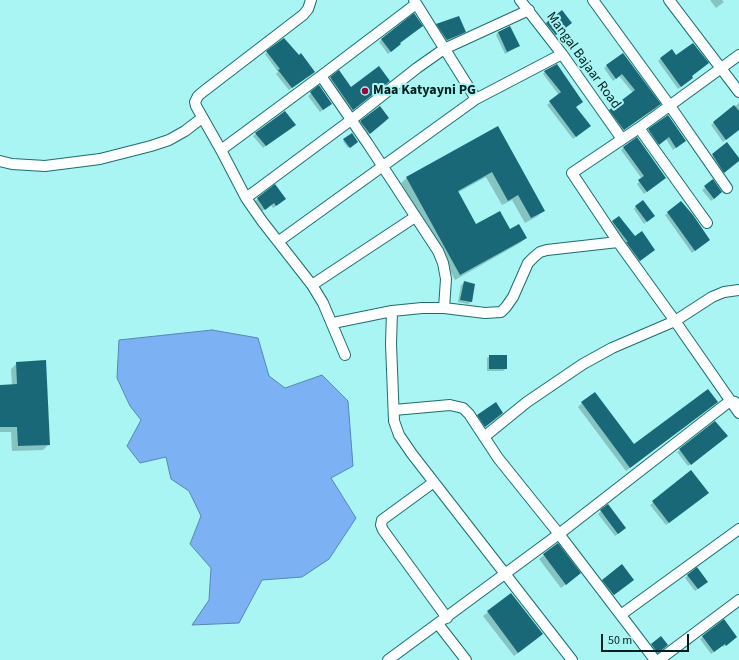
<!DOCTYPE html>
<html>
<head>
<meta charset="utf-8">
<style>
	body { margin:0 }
	#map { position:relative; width:739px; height:660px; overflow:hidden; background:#a8f5f3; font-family:"Source Sans 3",sans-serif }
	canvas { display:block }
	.scale { position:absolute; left:601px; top:634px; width:88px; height:18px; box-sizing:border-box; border:2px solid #001f1e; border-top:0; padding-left:5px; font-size:12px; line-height:14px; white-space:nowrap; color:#001f1e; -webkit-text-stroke:3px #a8f5f3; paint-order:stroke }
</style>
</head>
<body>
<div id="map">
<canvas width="739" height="660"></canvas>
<div class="scale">50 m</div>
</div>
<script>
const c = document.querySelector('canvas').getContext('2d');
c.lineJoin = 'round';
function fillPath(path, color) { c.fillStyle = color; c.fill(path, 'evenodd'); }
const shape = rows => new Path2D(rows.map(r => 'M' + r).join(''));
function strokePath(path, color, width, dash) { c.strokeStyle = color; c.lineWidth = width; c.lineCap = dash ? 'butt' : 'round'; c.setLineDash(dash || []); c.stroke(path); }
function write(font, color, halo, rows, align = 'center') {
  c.font = font + ' "Source Sans 3",sans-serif'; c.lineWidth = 4; c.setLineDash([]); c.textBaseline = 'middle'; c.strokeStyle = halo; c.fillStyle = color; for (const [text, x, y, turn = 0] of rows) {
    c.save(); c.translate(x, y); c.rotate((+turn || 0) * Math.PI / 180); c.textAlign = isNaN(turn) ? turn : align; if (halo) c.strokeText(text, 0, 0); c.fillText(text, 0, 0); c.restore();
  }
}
const water = shape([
	[212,330,258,338,269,376,285,388,322,375,348,401,353,466,331,478,356,518,329,559,302,577,262,580,239,623,192,625,209,600,211,568,190,544,201,516,189,491,171,479,166,457,140,463,127,446,141,420,130,406,117,378,119,340,212,330]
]);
fillPath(water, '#7cb2f3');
strokePath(water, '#5786b3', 1);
fillPath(shape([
	[710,0,722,0,724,2,716,8],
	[546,23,568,26,553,37,544,26],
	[437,25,465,32,462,34,444,42,435,27],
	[498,32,519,46,505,54,496,35],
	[382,39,399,43,400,44,388,54,379,42],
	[671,50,691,76,690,80,678,89,658,61],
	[267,52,299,56,314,72,289,90,276,74,278,72,265,54],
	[623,54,657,107,621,132,608,113,633,93,619,76,613,81,604,68],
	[545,71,575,107,587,128,573,139,547,105,559,95,543,74],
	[339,72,351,89,383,86,347,115,326,83],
	[319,87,328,106,320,112,308,96],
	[739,103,739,129,723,142,711,125],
	[668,116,682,143,673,150,666,139,656,146,646,133],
	[386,121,366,136,358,124,361,122],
	[498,127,544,210,538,216,525,223,512,200,502,205,486,177,457,193,476,226,509,230,526,238,520,243,455,280,401,183,407,178],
	[292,128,263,148,253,136,256,134],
	[352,134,357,142,348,148,343,141],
	[727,144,739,160,721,174,710,158],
	[624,147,665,178,644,194,637,184,642,179,621,150],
	[713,181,719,195,711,201,702,190],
	[275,186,282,202,273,208,271,205,262,211,255,201],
	[681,202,709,240,692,253,665,215],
	[636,206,651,218,644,224,634,209],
	[618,217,635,238,654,250,637,263,610,224],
	[464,283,471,302,468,304,458,302,461,285],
	[490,356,506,368,503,371,487,371,487,358],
	[17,363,49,444,43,450,12,451,11,432,0,432,0,386,12,385,11,369],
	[717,402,626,471,578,407,582,403,634,446],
	[500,415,483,429,475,418,478,416],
	[724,439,688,466,677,452,680,450],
	[675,486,705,495,666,525,650,505],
	[608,505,622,531,615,536,598,514],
	[558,544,575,577,561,588,539,559],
	[688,575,704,584,695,591,685,578],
	[602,580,630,582,611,597,600,583],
	[511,594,538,638,514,656,483,616],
	[724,621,734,639,723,647,722,646,711,654,700,639],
	[652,645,664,647,655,655,649,647]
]), '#0003');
fillPath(shape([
	[562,10,572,23,556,35,546,23],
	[414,13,423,26,400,43,401,44,391,52,381,39],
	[459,16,466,32,447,40,436,24],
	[510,26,520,46,507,52,498,32],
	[284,38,299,55,301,53,315,72,292,88,278,70,280,69,266,51],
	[693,43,709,63,692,76,693,78,681,87,660,58,672,49,676,55],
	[623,53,661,104,624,130,609,110,635,90,622,74,616,79,606,65],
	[557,64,583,102,576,107,591,126,576,137,549,101,561,92,544,71],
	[379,66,390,81,353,110,330,77,339,70,351,87],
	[319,85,332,104,323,110,310,92],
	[734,105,739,111,739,130,726,140,713,122],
	[380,106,389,118,370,134,360,121],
	[285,111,296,125,266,146,255,133],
	[668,115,686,141,676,148,669,137,659,145,648,129],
	[498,126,545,211,531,218,518,195,508,201,492,172,458,191,476,224,500,211,510,229,519,224,527,238,460,275,406,177],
	[352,133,358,142,350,148,343,139],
	[637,137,666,178,647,192,638,180,644,176,623,147],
	[727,142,739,158,739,161,724,173,712,154],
	[713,179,722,192,714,199,704,186],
	[275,184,286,199,276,206,274,203,265,210,257,198],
	[643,200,655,216,647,222,635,206],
	[681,201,693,215,710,240,695,251,667,212],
	[619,216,635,236,642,231,655,250,640,261,626,242,628,242,612,221],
	[464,281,475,284,472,302,460,300],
	[489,355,507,355,507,369,489,369],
	[46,360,50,445,18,446,17,427,0,427,0,385,17,384,16,362],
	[708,389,718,402,630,468,581,402,595,392,634,444],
	[496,402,503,413,485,427,477,415],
	[715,421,728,436,691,465,679,449],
	[691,470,709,493,669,523,652,501],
	[608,504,626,528,618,534,600,510],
	[558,543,581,573,566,585,543,554],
	[622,564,634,580,614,595,602,580],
	[697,567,708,582,698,589,687,575],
	[511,593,543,634,518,653,487,611],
	[724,619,737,637,726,646,725,644,714,652,702,636],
	[661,636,668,645,658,653,651,644]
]), '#196877');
const minor = shape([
	[311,0,308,9,303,15,204,91,198,96,195,102,196,106,221,150,246,198,262,221,312,285,323,303,345,355],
	[414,0,476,99],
	[520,0,562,54,622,139],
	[593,0,670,106,727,188],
	[669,0,739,92],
	[739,55,639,128,572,173,618,242,675,321,739,413],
	[321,76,368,144,438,251,443,263,446,279,444,308],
	[639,128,707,223],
	[221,150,321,76,416,4],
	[0,161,12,164,45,166,100,159,151,146,169,140,185,131,202,118],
	[246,198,351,120,417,68,444,49,529,10],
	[279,241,476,99,562,54],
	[312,285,415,217],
	[392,311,391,344,394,421,399,435,412,454,572,660],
	[333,323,392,311,422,308,444,308,485,313,501,312,506,307,513,297,528,263,534,257,540,252,547,250,618,242],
	[394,410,450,405,463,408,469,414,498,458,559,534,655,660],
	[484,437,527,402,583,364,612,348,675,321,712,297,724,292,739,290],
	[434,482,382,520,381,525,383,530,447,618],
	[622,614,739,529],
	[438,624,466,660],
	[388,660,559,534,730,401,735,402],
	[659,660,739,600]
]);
strokePath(minor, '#1b6e6d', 12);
strokePath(minor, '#fff', 10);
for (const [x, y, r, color] of [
	[365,91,4,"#a20237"]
]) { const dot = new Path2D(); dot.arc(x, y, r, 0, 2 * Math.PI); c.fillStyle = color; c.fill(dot); strokePath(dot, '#a8f5f3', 1.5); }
write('14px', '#001f1e', '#a8f5f3', [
	["Mangal Bajaar Road",583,61,54]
]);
write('bold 14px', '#001f1e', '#a8f5f3', [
	["Maa Katyayni PG",373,91]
], 'left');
</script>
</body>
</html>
